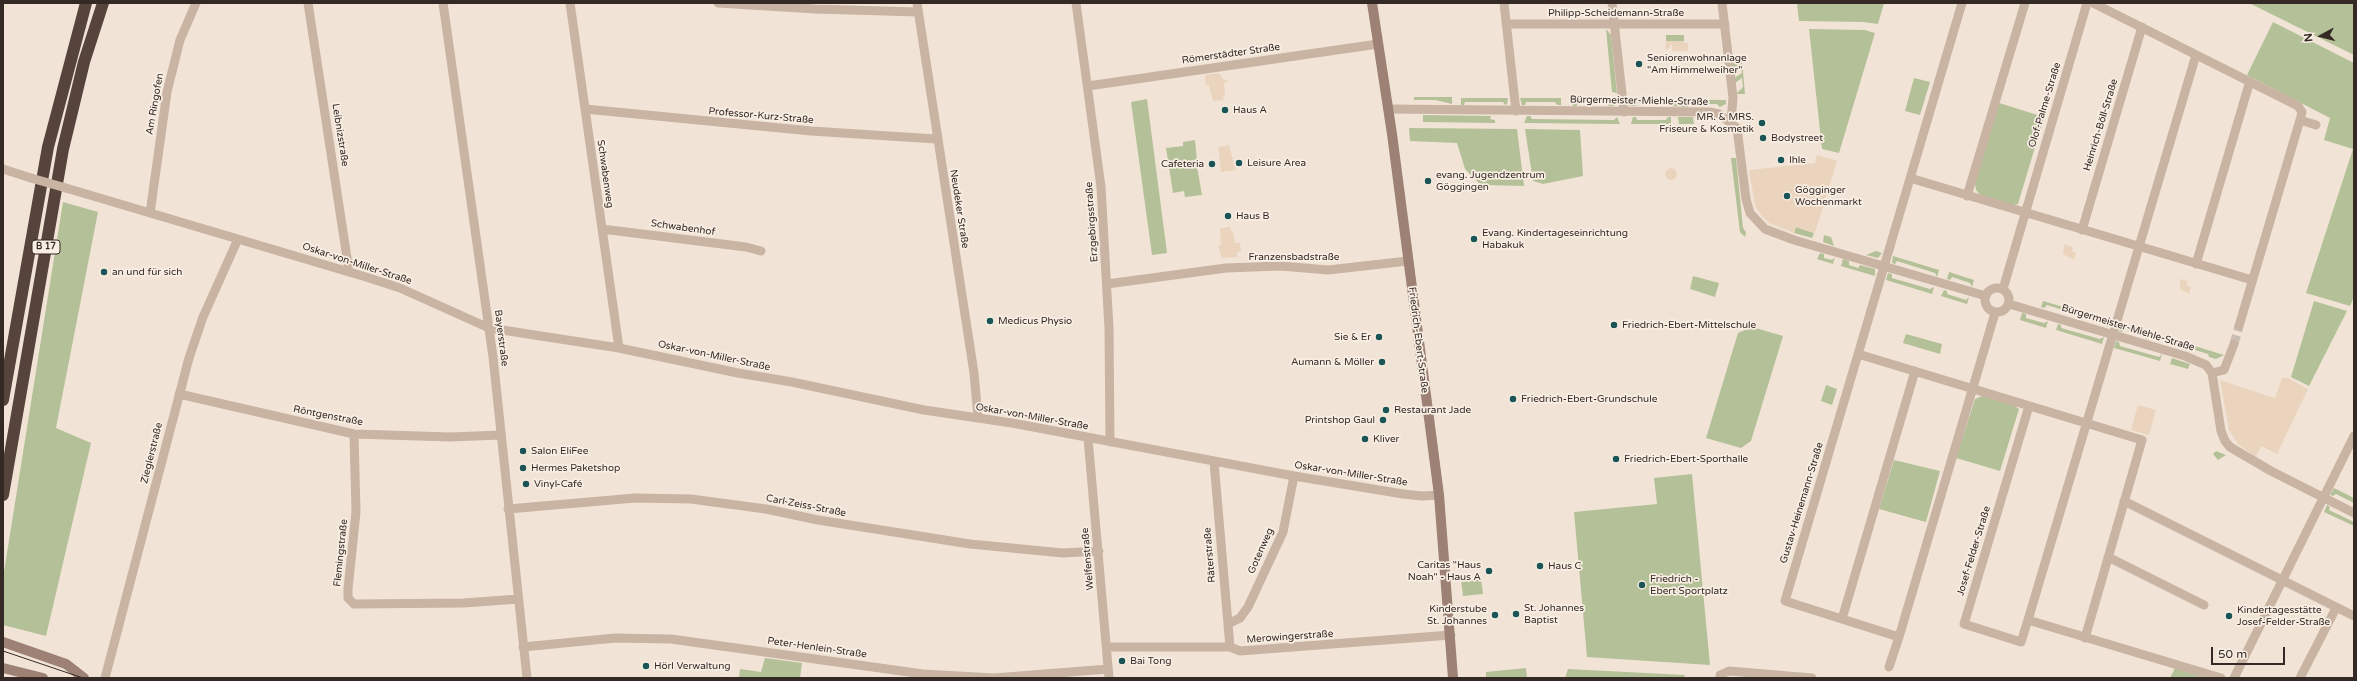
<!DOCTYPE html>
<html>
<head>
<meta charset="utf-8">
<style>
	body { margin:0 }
	#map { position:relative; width:2357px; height:681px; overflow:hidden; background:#f1e4d7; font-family:"Varela Round",sans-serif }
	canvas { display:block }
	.frame { position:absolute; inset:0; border:4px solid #342925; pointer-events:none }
	.north { position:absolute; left:2301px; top:16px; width:40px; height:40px; -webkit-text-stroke:3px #f9eee3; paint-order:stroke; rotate:263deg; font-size:11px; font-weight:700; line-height:16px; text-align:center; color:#342925 }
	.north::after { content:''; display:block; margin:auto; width:14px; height:18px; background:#342925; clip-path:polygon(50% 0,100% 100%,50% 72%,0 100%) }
	.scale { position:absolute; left:2211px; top:647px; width:74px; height:18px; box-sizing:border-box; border:2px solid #342925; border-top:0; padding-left:5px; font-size:12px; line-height:14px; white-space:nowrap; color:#342925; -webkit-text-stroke:3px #f9eee3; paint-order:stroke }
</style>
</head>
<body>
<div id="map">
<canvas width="2357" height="681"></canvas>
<div class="frame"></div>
<div class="north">N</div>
<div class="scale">50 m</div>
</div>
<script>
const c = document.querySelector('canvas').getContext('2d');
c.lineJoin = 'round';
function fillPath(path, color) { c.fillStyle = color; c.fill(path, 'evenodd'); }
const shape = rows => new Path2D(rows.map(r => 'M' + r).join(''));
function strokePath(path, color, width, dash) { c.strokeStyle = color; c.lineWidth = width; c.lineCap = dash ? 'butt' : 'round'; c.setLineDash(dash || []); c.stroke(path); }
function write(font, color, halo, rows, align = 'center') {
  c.font = font + ' "Varela Round",sans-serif'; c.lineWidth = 3.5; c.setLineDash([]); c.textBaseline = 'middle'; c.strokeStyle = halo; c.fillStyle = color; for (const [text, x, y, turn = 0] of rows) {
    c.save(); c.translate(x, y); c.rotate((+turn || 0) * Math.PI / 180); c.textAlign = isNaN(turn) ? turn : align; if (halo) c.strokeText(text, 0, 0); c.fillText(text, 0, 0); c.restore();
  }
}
fillPath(shape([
	[1797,3,1884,3,1878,24,1863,22,1799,21],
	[2249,3,2354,3,2354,55],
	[2273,22,2354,63,2354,297,2350,306,2306,293,2353,149,2324,140,2330,118,2247,75],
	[1606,29,1611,35,1617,93,1612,92],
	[1809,29,1865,30,1875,33,1839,153,1822,149],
	[1666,35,1684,35,1684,41,1666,41],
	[1742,61,1745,94,1736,94,1743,87,1742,78,1735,83,1734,78,1742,73,1741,65,1733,69,1733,62],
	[1914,78,1930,82,1920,115,1905,111],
	[1414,97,1452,97,1452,104,1435,100,1414,100],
	[1461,98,1508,98,1507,104,1505,105,1503,102,1465,102,1464,105,1461,105],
	[1520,98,1561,98,1561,105,1557,105,1555,102,1526,102,1525,105,1522,105],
	[1147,99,1167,253,1152,255,1131,102],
	[1571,99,1616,99,1614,106,1609,106,1606,103,1577,103,1577,106,1573,106],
	[1627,99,1726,100,1726,104,1720,107,1717,104,1689,104,1688,107,1668,106,1666,103,1637,103,1636,106,1629,106],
	[1999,103,2044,117,2018,204,2013,205,1981,196,1976,190,1975,184,1980,165],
	[1423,115,1491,116,1490,119,1495,120,1495,123,1423,122],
	[1527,116,1530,116,1532,119,1614,120,1617,117,1620,124,1524,123],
	[1633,117,1636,117,1637,120,1666,120,1668,117,1671,117,1671,124,1631,124],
	[1678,117,1693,117,1694,124,1679,124],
	[1409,128,1517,129,1524,186,1485,185,1479,183,1465,169,1457,143,1410,141],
	[1525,129,1580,130,1583,176,1543,184,1533,181],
	[1195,140,1197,160,1196,161,1202,195,1185,197,1184,191,1173,193,1166,148,1183,146,1183,142],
	[1731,158,1736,158,1743,228,1746,232,1745,237,1740,232],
	[63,202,98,212,56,428,91,443,46,636,3,625,3,578],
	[1796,227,1814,233,1812,238,1794,233],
	[1824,235,1831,237,1834,246,1823,242],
	[1876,251,1882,253,1878,258,1866,255],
	[1820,253,1824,254,1824,258,1832,260,1835,257,1833,264,1817,259],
	[1893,256,1939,270,1937,277,1935,273,1897,261,1895,264,1892,263],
	[1843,259,1849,261,1849,265,1858,268,1860,265,1875,269,1875,276,1841,266],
	[1949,272,1974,280,1972,287,1970,283,1952,277,1950,280,1947,279],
	[1888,273,1892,274,1892,278,1930,289,1934,287,1932,294,1886,280],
	[1693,276,1719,283,1715,297,1690,289],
	[1944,290,1947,291,1947,294,1966,300,1969,297,1967,304,1941,296],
	[2043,301,2111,321,2107,327,2104,323,2047,305,2044,308,2041,307],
	[2314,301,2347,311,2309,386,2291,377],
	[2022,313,2026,314,2026,318,2044,323,2048,321,2046,328,2020,320],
	[2058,324,2061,325,2061,328,2100,339,2104,337,2102,344,2056,330],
	[2121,324,2149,333,2147,340,2145,336,2125,329,2122,332,2119,331],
	[1752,327,1783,336,1751,441,1741,448,1706,438,1738,333],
	[1906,334,1942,344,1940,354,1903,343],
	[2159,335,2224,355,2216,359,2209,357,2208,354,2162,340,2160,342,2157,341],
	[2116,341,2119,342,2120,346,2159,357,2162,354,2160,361,2114,348],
	[2172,358,2190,364,2188,369,2170,364],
	[1826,385,1837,389,1832,405,1821,401],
	[1982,396,2015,406,2019,409,2000,471,1956,458,1975,399],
	[2216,451,2226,455,2218,460,2213,454],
	[1894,460,1940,471,1926,522,1879,509],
	[1692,474,1710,665,1587,657,1574,512,1657,504,1654,478],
	[2334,488,2354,498,2354,503,2336,494,2333,496,2330,495],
	[2327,505,2330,507,2329,510,2354,522,2354,526,2324,512],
	[1481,579,1483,594,1463,596,1461,580],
	[765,658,802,663,800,678,739,678,740,669,761,672],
	[1526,668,1527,678,1486,678,1486,672],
	[2175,668,2205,678,2170,678],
	[1568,669,1685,675,1684,678,1565,678]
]), '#b4c097');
fillPath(shape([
	[1666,41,1684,41,1684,43,1688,43,1688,51,1672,51,1672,44,1667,50,1665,48],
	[1219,73,1224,80,1227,80,1228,82,1224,83,1225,96,1223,96,1224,100,1213,101,1209,85,1206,85,1205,77,1206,75],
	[1229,145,1236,170,1221,172,1218,147],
	[1817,155,1837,161,1815,233,1796,227,1794,233,1769,223,1760,214,1755,205,1749,170,1815,163],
	'1665 174a6 6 0 1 1 12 0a6 6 0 1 1-12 0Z',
	[1230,227,1231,231,1233,231,1235,243,1240,243,1241,251,1237,252,1237,257,1222,258,1218,246,1221,245,1220,228],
	[2064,244,2073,247,2072,251,2076,253,2074,260,2063,254],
	[2180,279,2188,281,2187,286,2191,287,2189,294,2180,289],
	[2282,378,2288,378,2308,389,2277,454,2261,446,2256,457,2238,444,2229,430,2220,380,2275,398],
	[2138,405,2156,410,2149,435,2131,430]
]), '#ead4bd');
strokePath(shape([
	[2234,344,2239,326]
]), '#cbbfb3', 9, [9, 4.5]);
strokePath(shape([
	[308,3,349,271],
	[443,3,493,357,527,678],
	[570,3,619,348],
	[718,3,815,9,918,12],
	[917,3,974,373,978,418],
	[1076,3,1101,187,1109,328,1110,442],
	[1504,3,1516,111],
	[1612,3,1624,112],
	[1722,3,1733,98,1731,121],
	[1962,3,1785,601,1899,637,1995,313],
	[2093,3,2298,106,2302,112,2300,120,2316,125],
	[1506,24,1725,24],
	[2196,55,2028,620,2221,678],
	[1088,86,1378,44],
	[585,109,811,131,936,139],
	[1388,109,1709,112,1719,114,1737,128,1746,199,1750,213,1765,229,1794,240,1986,296],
	[3,169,31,178],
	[1910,178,2252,280],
	[66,188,366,277,400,288,489,328,619,348,738,373,792,382,924,410,1012,423,1294,476,1403,494,1422,496,1439,495],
	[1967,196,2025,3],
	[150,213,167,92,180,40,196,3],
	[602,229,746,247,761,251],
	[2082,230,2142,27],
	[2196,264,2250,81],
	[1107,284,1226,268,1281,266,1328,270,1408,261],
	'1985 300a12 12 0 1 1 24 0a12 12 0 1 1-24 0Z',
	[2003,289,2087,3],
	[2009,304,2185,356,2206,365,2212,373,2221,431,2225,441,2230,447,2271,471,2354,513],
	[2239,326,2300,120],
	[1858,354,2142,440,2085,638],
	[2212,373,2224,370,2234,344],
	[179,394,354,434,450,437,501,435],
	[354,434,356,512,348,589,348,598,354,604,464,603,518,599],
	[1088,438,1109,678],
	[1214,462,1230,647],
	[2124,501,2354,616],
	[508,509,635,498,691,499,766,509,818,520,970,544,1063,553,1099,551],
	[2108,557,2204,605],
	[1842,619,1915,371],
	[2028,620,2021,642,1964,624,2029,406],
	[1228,624,1240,618,1248,607,1283,532,1294,476],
	[523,647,615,638,671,639,923,674,994,678,1108,669],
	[1107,647,1230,647,1240,651,1451,635],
	[1889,667,1899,637],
	[105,678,189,358,203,317,238,239],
	[1720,678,1720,675,1729,671,1812,678],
	[2234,678,2354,436],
	[2300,678,2336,608]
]), '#c9b3a3', 9);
strokePath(shape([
	[1372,3,1392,134,1439,495,1453,678],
	[3,642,66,664,84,678],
	[3,668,43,678]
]), '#9c8174', 10);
strokePath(shape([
	[3,400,48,147,86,3],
	[3,495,63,149,84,62,103,3]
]), '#55433c', 12);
strokePath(shape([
	[3,651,83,678]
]), '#342925', 1);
strokePath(shape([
	[31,178,66,188]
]), '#c9b3a3', 9);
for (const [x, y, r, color] of [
	[1639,64,4,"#1a5456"],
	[1225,110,4,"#1a5456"],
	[1762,123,4,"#1a5456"],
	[1763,138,4,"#1a5456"],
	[1781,160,4,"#1a5456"],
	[1239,163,4,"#1a5456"],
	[1212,164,4,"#1a5456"],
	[1428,181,4,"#1a5456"],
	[1787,196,4,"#1a5456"],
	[1228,216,4,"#1a5456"],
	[1474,239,4,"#1a5456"],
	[104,272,4,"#1a5456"],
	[990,321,4,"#1a5456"],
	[1614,325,4,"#1a5456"],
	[1379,337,4,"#1a5456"],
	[1382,362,4,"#1a5456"],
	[1513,399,4,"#1a5456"],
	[1386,410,4,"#1a5456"],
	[1383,420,4,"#1a5456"],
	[1365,439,4,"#1a5456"],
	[523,451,4,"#1a5456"],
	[1616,459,4,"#1a5456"],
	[523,468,4,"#1a5456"],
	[526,484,4,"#1a5456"],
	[1540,566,4,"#1a5456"],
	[1489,571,4,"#1a5456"],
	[1642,585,4,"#1a5456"],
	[1516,614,4,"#1a5456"],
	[1495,615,4,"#1a5456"],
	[2229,616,4,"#1a5456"],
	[1122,661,4,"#1a5456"],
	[646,666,4,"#1a5456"]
]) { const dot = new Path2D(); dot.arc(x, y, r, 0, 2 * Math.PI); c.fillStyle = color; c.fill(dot); strokePath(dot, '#f9eee3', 1.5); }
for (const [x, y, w] of [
	[46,247,28]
]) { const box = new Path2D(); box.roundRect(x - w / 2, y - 7, w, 14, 3); c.fillStyle = '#f9eee3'; c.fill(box); strokePath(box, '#342925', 1); }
write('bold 9px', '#342925', null, [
	["B 17",46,247]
]);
write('10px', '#342925', '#f9eee3', [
	["Philipp-Scheidemann-Straße",1616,13],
	["Römerstädter Straße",1231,54,-8],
	["Bürgermeister-Miehle-Straße",1639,101,1],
	["Am Ringofen",155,104,-80],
	["Olof-Palme-Straße",2045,105,-73],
	["Professor-Kurz-Straße",761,116,5],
	["Heinrich-Böll-Straße",2101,125,-73],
	["Leibnizstraße",340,135,81],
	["Schwabenweg",605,174,82],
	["Neudeker Straße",959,209,81],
	["Erzgebirgsstraße",1092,222,-94],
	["Schwabenhof",683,228,8],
	["Franzensbadstraße",1294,257],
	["Oskar-von-Miller-Straße",357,264,18],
	["Bürgermeister-Miehle-Straße",2128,328,17],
	["Bayerstraße",501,338,83],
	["Friedrich-Ebert-Straße",1418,340,83],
	["Oskar-von-Miller-Straße",714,356,12],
	["Röntgenstraße",328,416,11],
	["Oskar-von-Miller-Straße",1032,417,10],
	["Zieglerstraße",152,453,-76],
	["Oskar-von-Miller-Straße",1351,474,9],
	["Gustav-Heinemann-Straße",1802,503,-73],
	["Carl-Zeiss-Straße",806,506,11],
	["Gotenweg",1261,551,-66],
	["Josef-Felder-Straße",1974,551,-73],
	["Flemingstraße",341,553,-84],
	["Räterstraße",1210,555,-95],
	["Welfenstraße",1088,559,-95],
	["Merowingerstraße",1290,637,-4],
	["Peter-Henlein-Straße",817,648,8]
]);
write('10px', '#342925', '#f9eee3', [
	["Seniorenwohnanlage",1647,58],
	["\"Am Himmelweiher\"",1647,70],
	["Haus A",1233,110],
	["MR. & MRS.",1754,117,"right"],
	["Friseure & Kosmetik",1754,129,"right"],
	["Bodystreet",1771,138],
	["Ihle",1789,160],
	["Leisure Area",1247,163],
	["Cafeteria",1204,164,"right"],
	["evang. Jugendzentrum",1436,175],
	["Göggingen",1436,187],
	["Gögginger",1795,190],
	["Wochenmarkt",1795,202],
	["Haus B",1236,216],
	["Evang. Kindertageseinrichtung",1482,233],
	["Habakuk",1482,245],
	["an und für sich",112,272],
	["Medicus Physio",998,321],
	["Friedrich-Ebert-Mittelschule",1622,325],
	["Sie & Er",1371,337,"right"],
	["Aumann & Möller",1374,362,"right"],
	["Friedrich-Ebert-Grundschule",1521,399],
	["Restaurant Jade",1394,410],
	["Printshop Gaul",1375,420,"right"],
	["Kliver",1373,439],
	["Salon EliFee",531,451],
	["Friedrich-Ebert-Sporthalle",1624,459],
	["Hermes Paketshop",531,468],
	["Vinyl-Café",534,484],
	["Caritas \"Haus",1481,565,"right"],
	["Noah\" - Haus A",1481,577,"right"],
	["Haus C",1548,566],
	["Friedrich -",1650,579],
	["Ebert Sportplatz",1650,591],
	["St. Johannes",1524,608],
	["Baptist",1524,620],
	["Kinderstube",1487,609,"right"],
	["St. Johannes",1487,621,"right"],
	["Kindertagesstätte",2237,610],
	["Josef-Felder-Straße",2237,622],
	["Bai Tong",1130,661],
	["Hörl Verwaltung",654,666]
], 'left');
</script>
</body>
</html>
